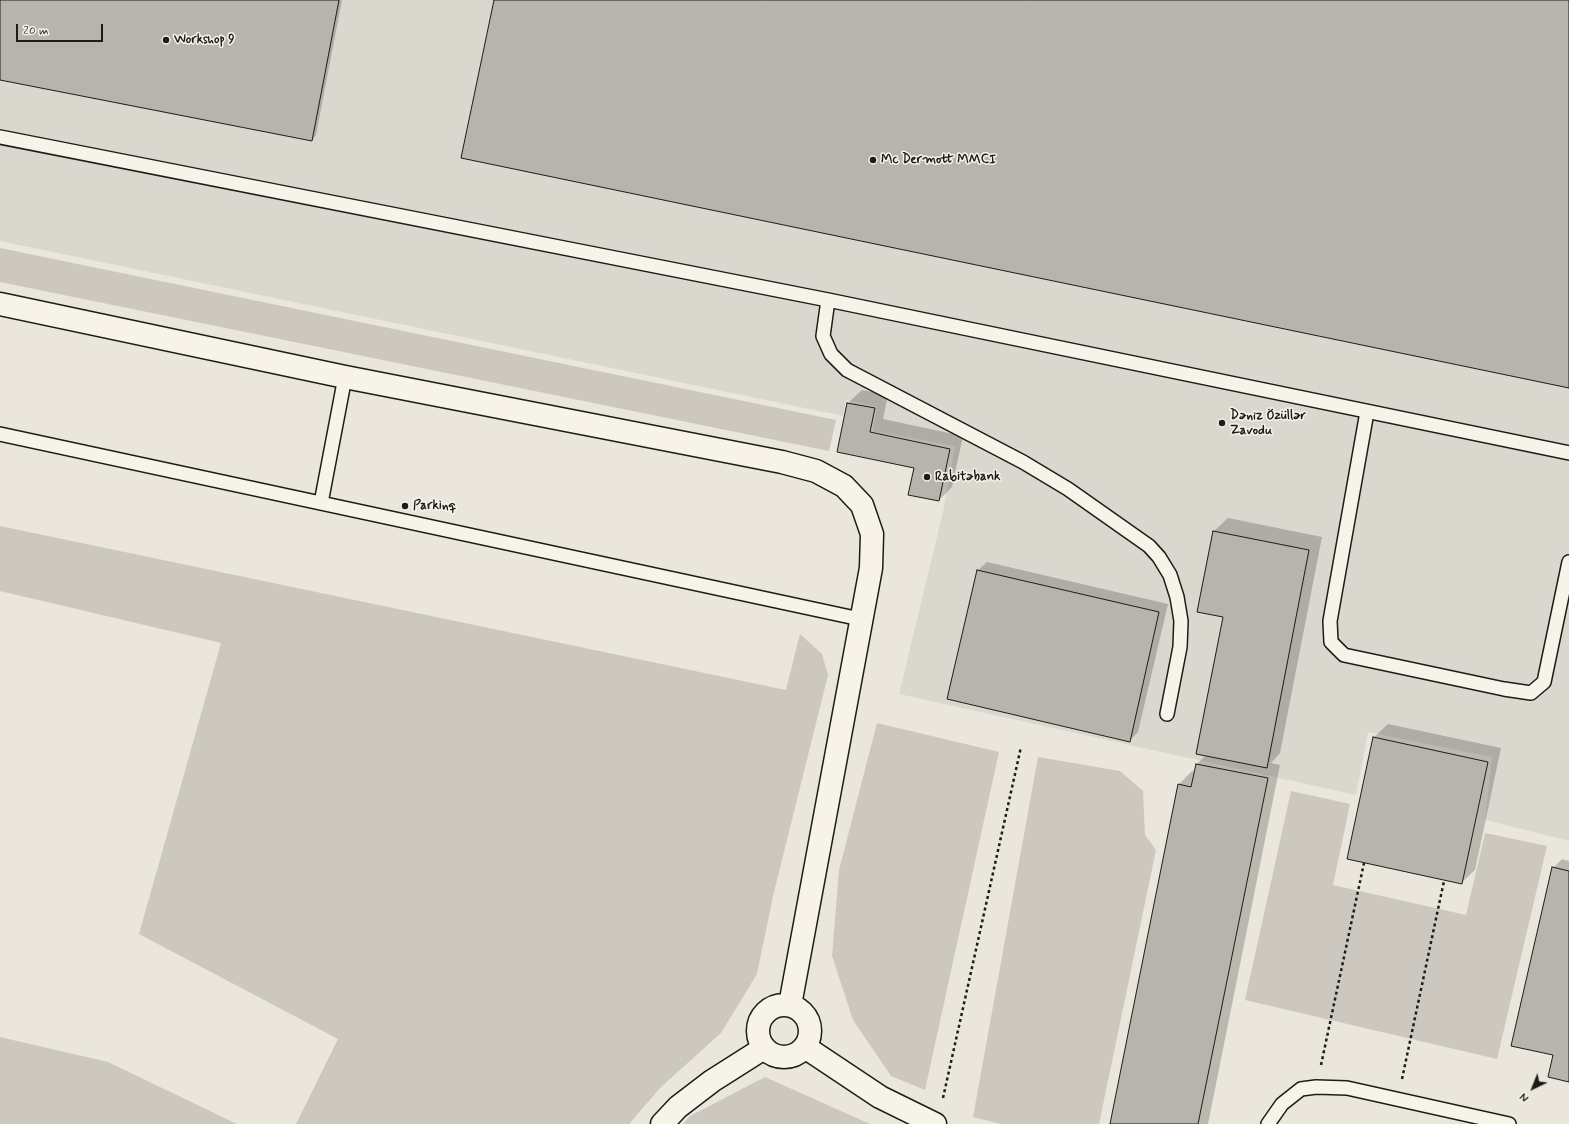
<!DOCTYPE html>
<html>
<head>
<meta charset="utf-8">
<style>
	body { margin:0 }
	#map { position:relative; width:1569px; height:1124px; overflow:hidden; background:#eae6dc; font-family:Mynerve,sans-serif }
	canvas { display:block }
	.north { position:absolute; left:1513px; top:1068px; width:40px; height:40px; -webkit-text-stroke:3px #f7f3e8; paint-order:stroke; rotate:223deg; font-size:11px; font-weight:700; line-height:16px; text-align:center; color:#1c1c1c }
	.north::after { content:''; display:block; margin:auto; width:14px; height:18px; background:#1c1c1c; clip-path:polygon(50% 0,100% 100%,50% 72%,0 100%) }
	.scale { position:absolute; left:16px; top:24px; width:87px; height:18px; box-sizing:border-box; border:2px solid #1c1c1c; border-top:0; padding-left:5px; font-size:12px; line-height:14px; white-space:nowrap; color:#1c1c1c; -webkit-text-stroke:3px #f7f3e8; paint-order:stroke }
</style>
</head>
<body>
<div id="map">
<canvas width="1569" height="1124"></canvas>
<div class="north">N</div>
<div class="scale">20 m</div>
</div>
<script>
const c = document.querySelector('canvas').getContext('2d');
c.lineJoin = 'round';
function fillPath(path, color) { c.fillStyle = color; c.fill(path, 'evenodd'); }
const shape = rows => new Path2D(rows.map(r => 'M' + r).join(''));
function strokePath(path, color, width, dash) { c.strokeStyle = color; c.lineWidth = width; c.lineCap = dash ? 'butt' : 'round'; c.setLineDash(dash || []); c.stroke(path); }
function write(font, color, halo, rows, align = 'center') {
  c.font = font + ' Mynerve,sans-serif'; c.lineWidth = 3; c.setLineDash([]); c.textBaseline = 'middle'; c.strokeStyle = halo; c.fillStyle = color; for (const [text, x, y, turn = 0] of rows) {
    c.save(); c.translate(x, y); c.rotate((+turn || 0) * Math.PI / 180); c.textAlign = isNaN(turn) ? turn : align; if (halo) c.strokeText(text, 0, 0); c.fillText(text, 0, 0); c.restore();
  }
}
fillPath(shape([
	[0,0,1569,0,1569,841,1485,820,1492,757,1368,732,1356,795,899,694,943,512,955,446,873,431,877,407,846,400,843,416,0,241]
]), '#dad7ce');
fillPath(shape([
	[0,248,836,420,829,451,0,282],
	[0,526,786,690,800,634,822,654,828,675,773,896,757,974,721,1033,661,1087,629,1124,296,1124,338,1039,139,934,221,643,0,591],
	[877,723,999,752,925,1090,891,1076,853,1020,832,956,839,870],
	[1038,757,1120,771,1143,791,1145,835,1156,850,1099,1124,1001,1124,973,1117],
	[1291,791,1350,804,1333,885,1466,915,1485,833,1547,846,1497,1059,1245,1000],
	[0,1037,108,1062,237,1124,0,1124],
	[765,1077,870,1124,683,1124,690,1116]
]), '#ccc8c0');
fillPath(shape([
	[0,0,342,0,316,135,312,140,0,79],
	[862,390,888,395,883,419,963,436,952,487,939,500,915,467,838,451,848,403],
	[1228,518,1322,537,1280,753,1271,763,1280,765,1208,1124,1111,1124,1179,784,1192,771,1195,772,1197,764,1206,755,1225,616,1214,531],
	[987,562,1168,604,1138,732,1129,741,978,570],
	[1388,724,1501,748,1475,870,1461,883,1348,858,1374,737],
	[1562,859,1569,861,1569,1081,1554,1054,1553,868]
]), '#0003');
const building = shape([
	[0,0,339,0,312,141,0,80,0,0],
	[494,0,1569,0,1569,388,461,158,494,0],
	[847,403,875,408,870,432,950,449,939,501,908,495,914,468,837,452,847,403],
	[1213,531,1309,550,1267,768,1196,754,1223,617,1197,612,1213,531],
	[977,570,1159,612,1130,742,947,699,977,570],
	[1373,737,1488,762,1462,884,1347,859,1373,737],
	[1196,764,1268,778,1198,1124,1110,1124,1178,784,1191,787,1196,764],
	[1552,867,1569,871,1569,1082,1548,1077,1553,1055,1511,1046,1552,867]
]);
fillPath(building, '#b6b4ac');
strokePath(building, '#1c1c1c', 1);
const service = shape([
	[0,137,828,300,1569,453],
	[828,300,823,336,831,354,847,370,1023,462,1068,489,1149,546,1159,557,1170,575,1177,597,1181,621,1180,647,1167,714],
	[1367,412,1330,621,1331,642,1344,655,1504,689,1531,693,1544,682,1569,562],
	[0,434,860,619],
	[321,503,345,377],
	[1268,1124,1282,1104,1301,1089,1316,1087,1347,1088,1509,1124]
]);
const minor = shape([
	[0,304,345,377,782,462,816,471,844,486,862,505,872,534,871,568,790,1005],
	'758 1031a26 26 0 1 1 52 0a26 26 0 1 1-52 0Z',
	[805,1047,880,1097,935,1124],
	[662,1124,678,1107,712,1081,764,1048]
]);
strokePath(service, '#1c1c1c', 16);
strokePath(minor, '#1c1c1c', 25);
strokePath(shape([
	[1321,1065,1364,863],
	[1402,1079,1444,881],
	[943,1098,1021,747]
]), '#1c1c1c', 2.5, [3, 3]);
strokePath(service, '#f7f3e8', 13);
strokePath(minor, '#f7f3e8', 22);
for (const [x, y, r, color] of [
	[166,40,4,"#1c1c1c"],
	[873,160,4,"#1c1c1c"],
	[1222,423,4,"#1c1c1c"],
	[927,477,4,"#1c1c1c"],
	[405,506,4,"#1c1c1c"]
]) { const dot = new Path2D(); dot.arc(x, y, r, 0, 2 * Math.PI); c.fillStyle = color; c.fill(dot); strokePath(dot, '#f7f3e8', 1.5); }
write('bold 13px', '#1c1c1c', '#f7f3e8', [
	["Workshop 9",174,40],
	["Mc Dermott MMCI",881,160],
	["Dəniz Özüllər",1230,416],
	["Zavodu",1230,431],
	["Rabitəbank",935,477],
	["Parkinq",413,506]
], 'left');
</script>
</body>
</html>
